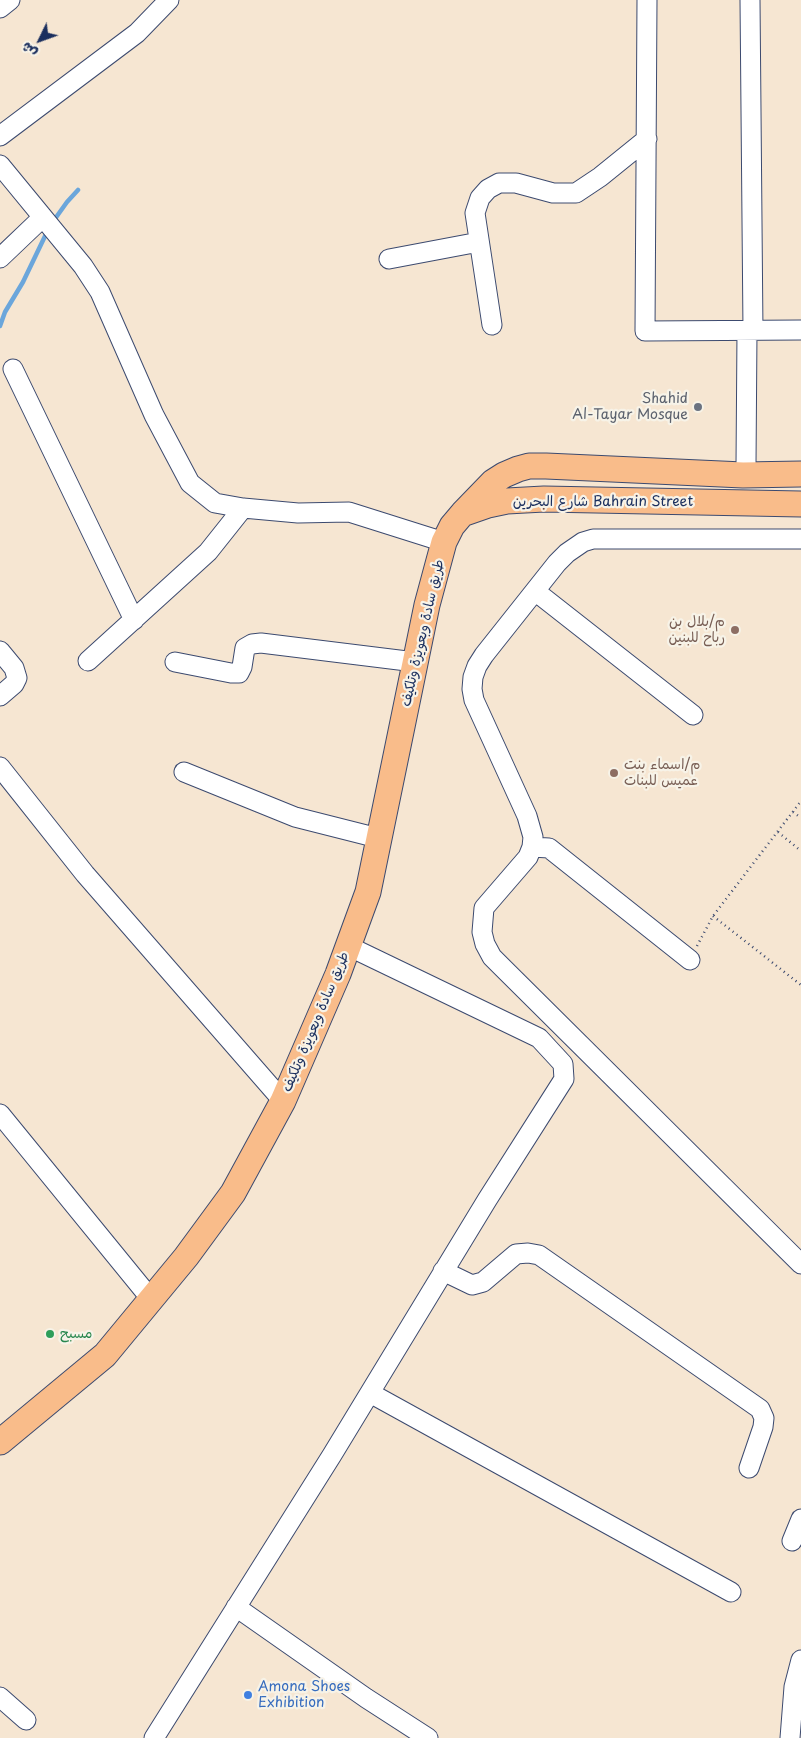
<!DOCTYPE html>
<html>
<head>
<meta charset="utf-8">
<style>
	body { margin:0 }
	#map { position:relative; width:801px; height:1738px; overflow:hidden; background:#f6e6d2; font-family:"Playpen Sans","Playpen Sans Arabic",sans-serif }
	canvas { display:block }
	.north { position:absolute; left:15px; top:15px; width:50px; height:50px; -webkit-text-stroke:4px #f7f3e8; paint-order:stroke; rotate:228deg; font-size:14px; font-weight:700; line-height:20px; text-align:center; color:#1b2f5e }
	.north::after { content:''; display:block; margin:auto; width:18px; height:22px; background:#1b2f5e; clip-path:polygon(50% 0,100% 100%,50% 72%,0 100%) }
</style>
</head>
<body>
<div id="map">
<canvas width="801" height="1738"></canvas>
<div class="north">ش</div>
</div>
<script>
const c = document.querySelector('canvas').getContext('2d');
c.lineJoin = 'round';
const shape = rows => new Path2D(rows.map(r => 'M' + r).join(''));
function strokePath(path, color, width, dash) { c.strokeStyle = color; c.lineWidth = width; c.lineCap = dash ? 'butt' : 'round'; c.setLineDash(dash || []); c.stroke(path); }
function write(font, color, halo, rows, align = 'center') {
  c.font = font + ' "Playpen Sans","Playpen Sans Arabic",sans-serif'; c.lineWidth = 4.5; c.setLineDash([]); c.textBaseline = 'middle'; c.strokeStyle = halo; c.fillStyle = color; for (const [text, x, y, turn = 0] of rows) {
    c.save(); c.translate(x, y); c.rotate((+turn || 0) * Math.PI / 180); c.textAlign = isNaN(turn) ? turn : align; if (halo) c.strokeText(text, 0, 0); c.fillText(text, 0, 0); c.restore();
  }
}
strokePath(shape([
	[52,223,67,202,78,190],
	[0,326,5,312,23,282,47,232]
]), '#6ba6db', 4.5);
const minor = shape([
	[647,0,645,331,801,330],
	[750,0,753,331],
	[0,8,10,0],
	[0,136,137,33,169,0],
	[0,165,83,266,100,292,154,415,190,483,215,503,243,508,298,513,349,512,444,542],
	[0,258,42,218],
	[389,259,479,242],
	[492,325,475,213,480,198,488,189,499,183,516,183,553,193,576,193,600,177,647,139],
	[13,369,134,620],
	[743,475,746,465,747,331],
	[801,539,593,539,583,542,567,553,557,563,484,655,477,666,473,677,472,689,474,700,527,816,533,837,532,847,528,857,484,908,482,932,485,944,492,957,503,968,801,1264],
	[535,591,693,715],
	[0,651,14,668,17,678,14,684,0,696],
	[88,661,208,552,243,508],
	[175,662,231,673,239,673,242,667,245,648,252,644,261,643,415,662],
	[0,767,85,874,283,1101],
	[184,772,295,817,378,838],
	[532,847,549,848,690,960],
	[0,1114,151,1299],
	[443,1271,472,1285,483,1282,516,1254,528,1253,539,1255,760,1409,764,1418,763,1427,749,1468],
	[370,1393,731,1592],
	[792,1541,801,1519],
	[236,1607,366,1698,428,1738],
	[0,1697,26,1720],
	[154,1738,332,1455,487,1200,564,1079,563,1064,539,1038,348,946],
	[790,1738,794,1687,801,1660]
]);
const major = shape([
	[465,513,488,505,507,501,544,499,801,504],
	[0,1442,105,1355,186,1257,233,1193,283,1101,338,974,368,892,427,605,444,542,452,526,463,513,493,482,504,475,518,469,529,466,546,466,743,475,801,474]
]);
strokePath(minor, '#3c4a6f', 21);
strokePath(major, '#3c4a6f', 27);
strokePath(shape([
	[793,812,801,818],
	[778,832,801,851],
	[713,916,801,985],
	[697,946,713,916,801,801]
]), '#3c4a6f', 2.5, [1, 4]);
strokePath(minor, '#fff', 19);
strokePath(major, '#f9bc8a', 25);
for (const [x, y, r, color] of [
	[698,407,5,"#6b7280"],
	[735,630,5,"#8d6e63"],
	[614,773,5,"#8d6e63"],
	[50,1334,5,"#2e9e5b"],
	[248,1695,5,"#3f7fe0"]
]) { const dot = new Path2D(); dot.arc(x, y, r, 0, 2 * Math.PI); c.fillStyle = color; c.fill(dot); strokePath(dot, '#f7f3e8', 2); }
write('14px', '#5b616d', '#f7f3e8', [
	["Shahid",688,399],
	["Al-Tayar Mosque",688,415]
], 'right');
write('14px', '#1b2f5e', '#f7f3e8', [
	["شارع البحرين Bahrain Street",603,502],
	["طريق سادة وبعويزة وتلكيف",423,633,-77],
	["طريق سادة وبعويزة وتلكيف",316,1022,-67]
]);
write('14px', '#785e54', '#f7f3e8', [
	["م/بلال بن",725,622],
	["رباح للبنين",725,638],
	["م/اسماء بنت",624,765,"left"],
	["عميس للبنات",624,781,"left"]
], 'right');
write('14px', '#27864d', '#f7f3e8', [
	["مسبح",60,1334]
], 'left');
write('14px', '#366cbe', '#f7f3e8', [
	["Amona Shoes",258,1687],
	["Exhibition",258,1703]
], 'left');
</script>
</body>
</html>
